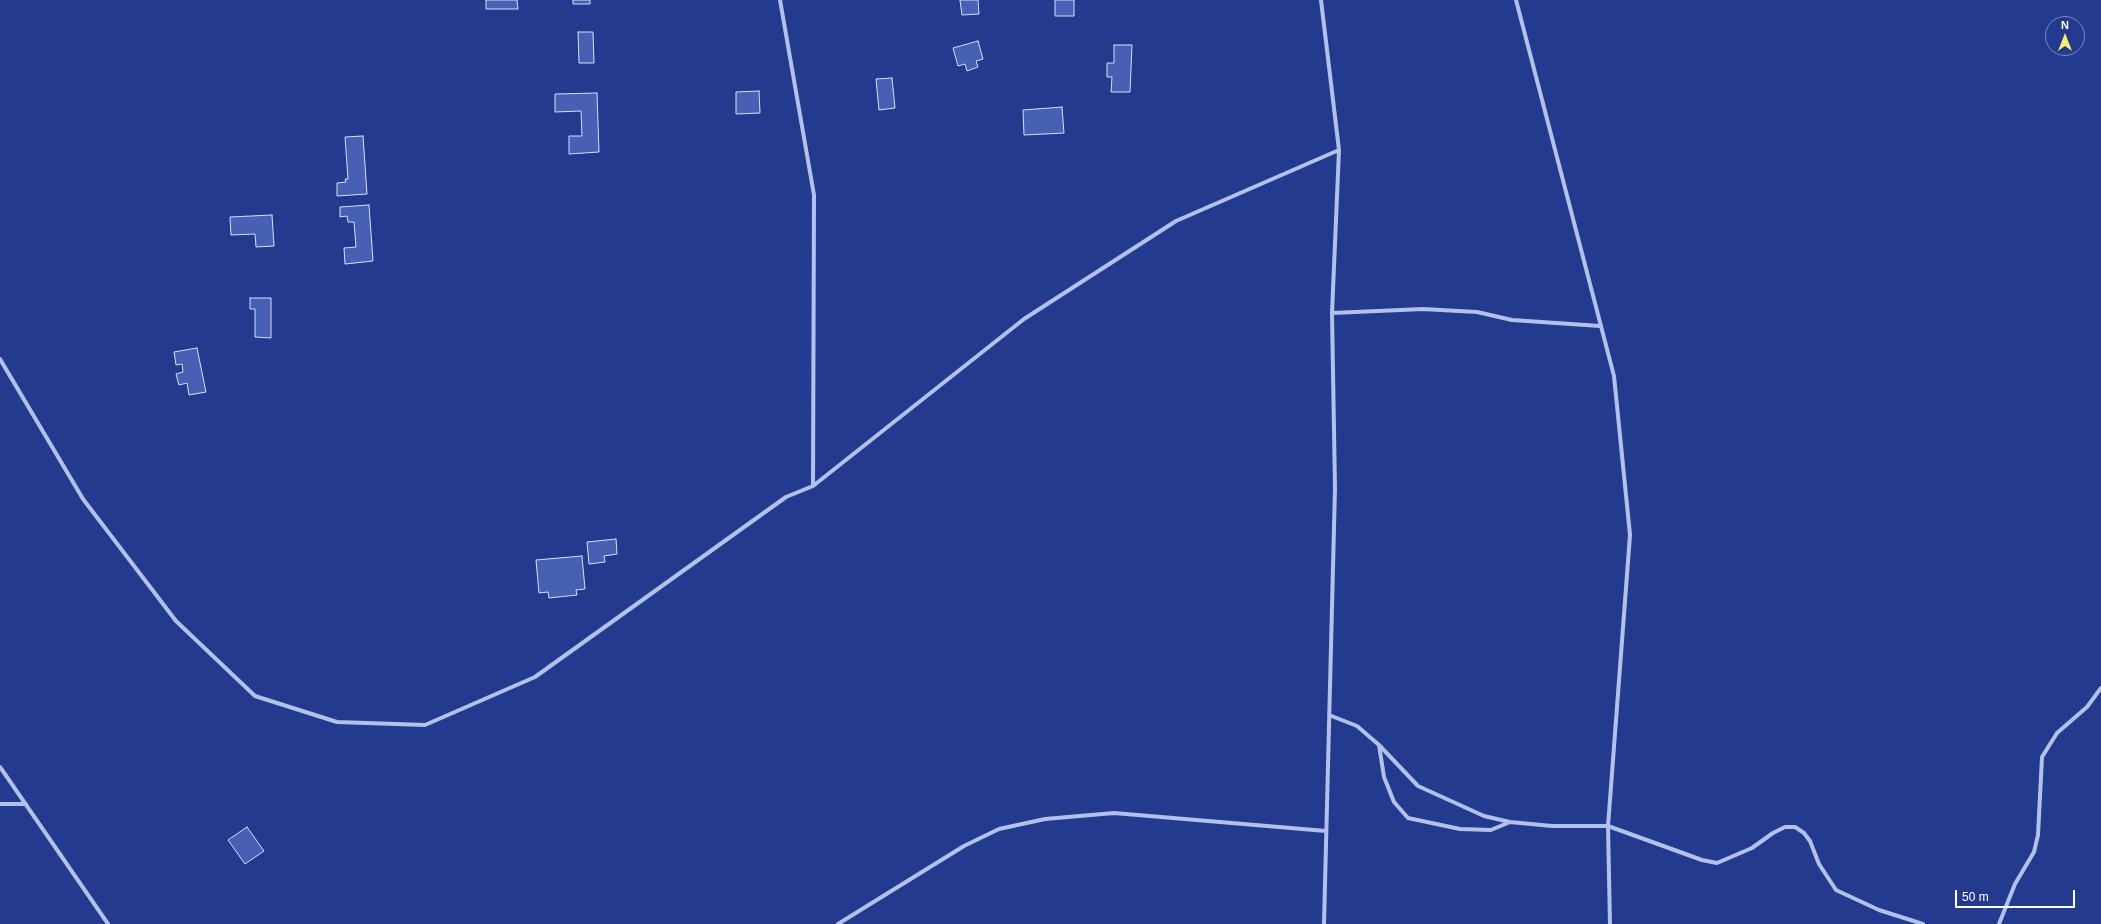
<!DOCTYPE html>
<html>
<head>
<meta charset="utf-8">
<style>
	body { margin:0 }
	#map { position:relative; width:2101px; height:924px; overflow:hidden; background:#233a8e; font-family:Arial,sans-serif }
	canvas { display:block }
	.north { position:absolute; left:2045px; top:16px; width:40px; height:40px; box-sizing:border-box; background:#233a8e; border:1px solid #7b89bb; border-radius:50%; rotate:0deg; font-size:11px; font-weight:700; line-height:16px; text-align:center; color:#fff }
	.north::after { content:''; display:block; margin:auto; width:14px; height:18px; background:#f7ee75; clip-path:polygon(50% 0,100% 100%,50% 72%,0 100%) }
	.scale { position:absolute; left:1955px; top:890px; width:120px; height:18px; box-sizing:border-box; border:2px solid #fff; border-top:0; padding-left:5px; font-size:12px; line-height:14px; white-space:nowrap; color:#fff; -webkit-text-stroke:3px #233a8e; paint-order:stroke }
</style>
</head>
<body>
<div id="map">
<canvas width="2101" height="924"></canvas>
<div class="north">N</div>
<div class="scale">50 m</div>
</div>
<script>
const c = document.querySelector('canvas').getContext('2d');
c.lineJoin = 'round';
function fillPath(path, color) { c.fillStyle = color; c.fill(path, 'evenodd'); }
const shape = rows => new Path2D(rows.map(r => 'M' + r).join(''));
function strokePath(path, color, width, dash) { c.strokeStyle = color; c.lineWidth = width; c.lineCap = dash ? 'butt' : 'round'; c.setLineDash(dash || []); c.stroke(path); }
const building = shape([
	[486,0,517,0,518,9,486,9,486,0],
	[573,0,590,0,590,4,573,4,573,0],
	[960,0,978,0,979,14,962,15,960,0],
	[1055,0,1074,0,1074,16,1055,16,1055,0],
	[578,32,593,32,594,63,579,63,578,32],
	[978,41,983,59,976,61,978,67,967,71,965,64,958,66,953,48,978,41],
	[1114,45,1132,45,1130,92,1111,92,1112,77,1107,77,1107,63,1114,63,1114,45],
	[892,78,895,108,879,110,876,79,892,78],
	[759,91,760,113,736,114,736,92,759,91],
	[597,93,599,152,569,154,569,136,582,136,581,111,555,112,555,94,597,93],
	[1062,107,1064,133,1024,135,1023,110,1062,107],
	[363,136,367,194,337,196,337,183,346,182,345,179,348,179,345,137,363,136],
	[369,205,373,261,345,264,344,248,356,247,354,222,348,222,347,216,340,217,340,207,369,205],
	[272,215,274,246,256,247,255,234,231,235,230,217,272,215],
	[250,298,271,298,271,338,255,337,255,309,250,309,250,298],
	[197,348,206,392,189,395,187,383,179,385,176,374,183,372,182,364,176,365,174,352,197,348],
	[616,539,617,554,604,556,605,562,589,564,587,542,616,539],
	[582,556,585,589,576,590,577,595,549,598,548,592,539,593,536,560,582,556],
	[247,827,264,851,245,864,228,840,247,827]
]);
fillPath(building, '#4760b3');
strokePath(building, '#d8dff9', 1);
strokePath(shape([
	[780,0,814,195,813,486],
	[1321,0,1339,150,1332,313,1335,488,1324,924],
	[1516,0,1614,376,1630,535,1608,826,1610,924],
	[1332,313,1423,309,1477,312,1512,320,1600,326],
	[0,359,83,499,176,621,255,696,337,722,425,725,535,677,786,497,813,486,1024,319,1176,221,1339,150],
	[1329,715,1357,726,1379,745,1418,786,1484,816,1510,822,1552,826,1608,826,1702,860,1717,863,1752,848,1773,833,1785,827,1795,827,1804,833,1810,841,1819,864,1836,890,1879,910,1923,924],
	[1379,745,1384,777,1394,802,1408,818,1460,829,1491,830,1510,822],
	[0,767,108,924],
	[0,804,26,804],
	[838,924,964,846,999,829,1045,819,1114,813,1326,831],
	[1999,924,2015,884,2034,852,2038,835,2042,757,2057,733,2087,707,2101,688]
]), '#b2c0ec', 4);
</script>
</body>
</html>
